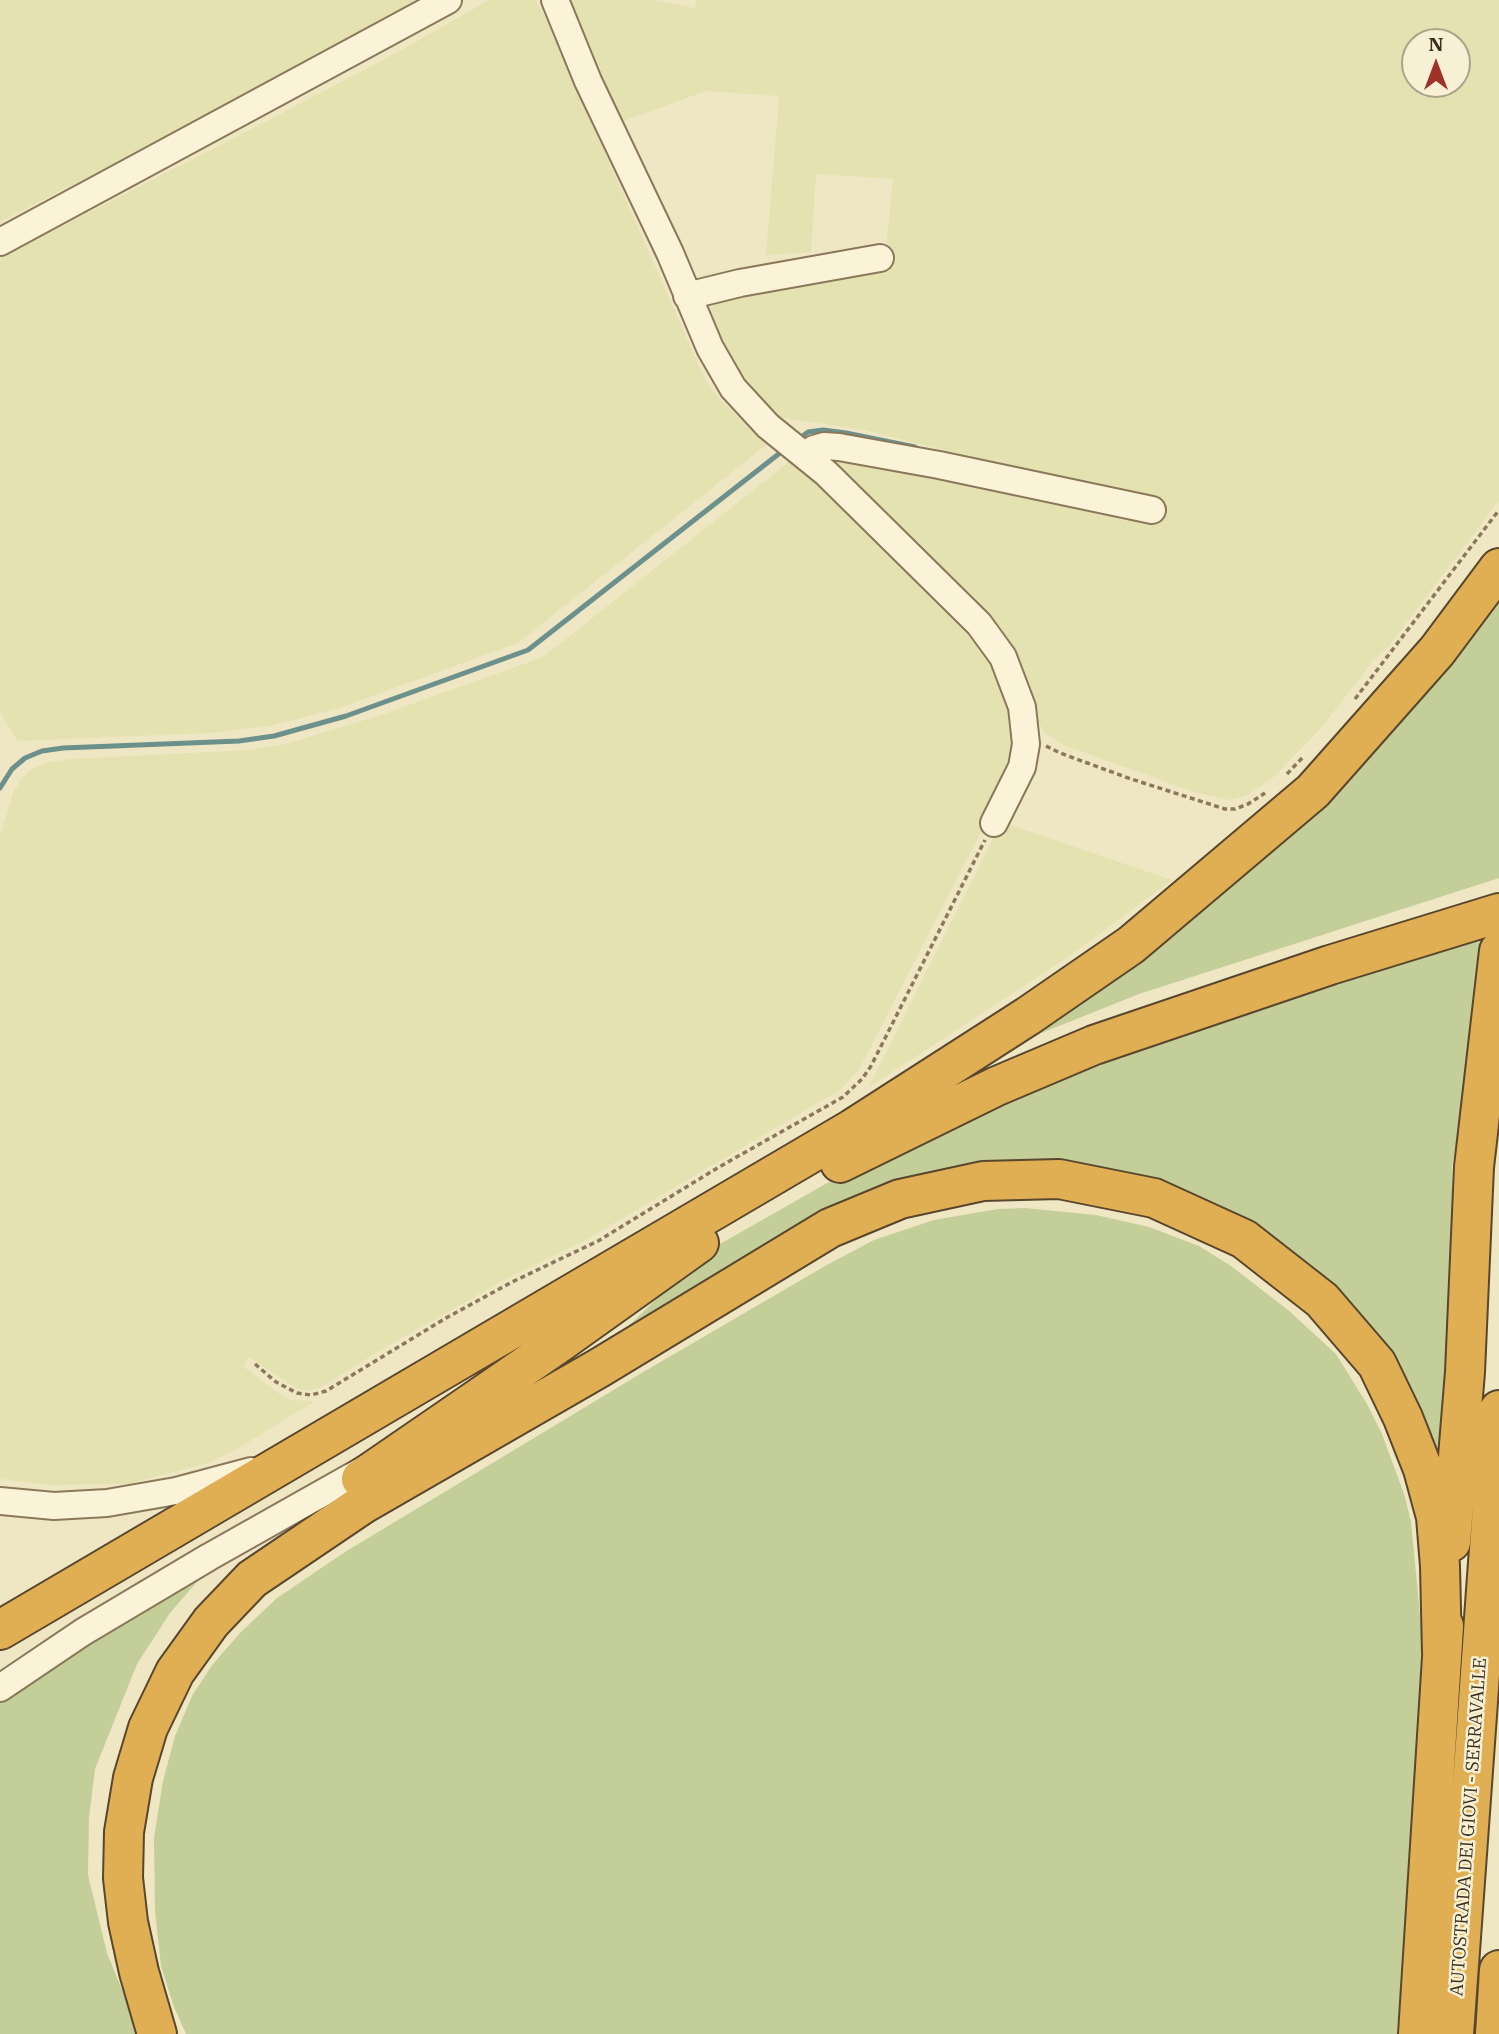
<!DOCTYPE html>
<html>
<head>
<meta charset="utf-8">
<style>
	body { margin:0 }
	#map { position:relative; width:1499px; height:2034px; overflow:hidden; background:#efe7c4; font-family:"IBM Plex Serif",serif }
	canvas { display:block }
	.north { position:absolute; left:1401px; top:28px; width:70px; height:70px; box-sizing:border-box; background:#f7f0d4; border:2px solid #aba38b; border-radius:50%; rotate:0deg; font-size:19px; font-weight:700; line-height:28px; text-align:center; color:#3a2f1e }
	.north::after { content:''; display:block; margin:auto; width:24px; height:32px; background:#9c3228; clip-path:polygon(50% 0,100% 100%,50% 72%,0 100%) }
</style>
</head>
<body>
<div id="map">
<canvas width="1499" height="2034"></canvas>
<div class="north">N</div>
</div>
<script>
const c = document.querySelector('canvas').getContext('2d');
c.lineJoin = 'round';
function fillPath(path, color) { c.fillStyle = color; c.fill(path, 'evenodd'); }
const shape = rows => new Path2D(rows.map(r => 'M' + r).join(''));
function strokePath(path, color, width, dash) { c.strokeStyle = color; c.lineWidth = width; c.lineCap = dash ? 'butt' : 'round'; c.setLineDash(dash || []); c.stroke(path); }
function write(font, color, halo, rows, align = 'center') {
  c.font = font + ' "IBM Plex Serif",serif'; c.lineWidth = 5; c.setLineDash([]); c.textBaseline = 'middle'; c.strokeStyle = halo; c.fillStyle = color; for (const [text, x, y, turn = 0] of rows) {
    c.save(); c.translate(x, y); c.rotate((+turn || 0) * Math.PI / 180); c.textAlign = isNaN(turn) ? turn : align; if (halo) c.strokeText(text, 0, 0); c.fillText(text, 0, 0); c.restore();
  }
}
fillPath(shape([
	[0,0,418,0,378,25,271,83,0,222],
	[489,0,535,0,544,15,706,381,718,397,766,445,518,643,339,708,270,726,209,733,18,741,0,713,0,258,273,118,398,52],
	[563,0,653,0,695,8,696,0,1499,0,1499,501,1389,646,1373,661,1323,726,1275,776,1246,796,1229,800,1197,793,1063,745,1044,732,1029,705,829,459,832,455,919,471,1127,521,1134,496,1030,472,865,430,777,417,740,383,698,298,885,255,893,179,816,174,811,252,766,255,779,96,706,91,618,123],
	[1415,42,1457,42,1457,84,1415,84],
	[794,458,952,609,995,660,1018,721,1012,764,982,830,860,1068,840,1090,584,1241,506,1279,376,1353,322,1387,308,1391,298,1389,248,1357,244,1367,280,1394,290,1400,315,1401,237,1449,208,1463,127,1484,49,1485,0,1479,0,836,13,792,22,778,34,768,46,763,70,759,251,750,286,744,381,715,543,657],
	[1001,822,1172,880,1071,955,868,1088]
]), '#e5e2b1');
fillPath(shape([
	[1499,598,1499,878,1139,994,1004,1048],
	[1494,928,1452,1167,1452,1273,1439,1478,1411,1410,1242,1230,983,1171,611,1343,704,1253,852,1169,1023,1087],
	[1024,1208,1096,1215,1149,1227,1199,1246,1231,1266,1288,1310,1336,1354,1367,1404,1382,1434,1404,1494,1411,1521,1422,1636,1415,1812,1397,2034,186,2034,174,2007,161,1966,155,1911,154,1838,163,1781,175,1736,193,1694,213,1664,240,1633,277,1598,345,1552,645,1371,825,1266,874,1240,934,1220,998,1209],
	[214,1562,170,1613,137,1664,95,1769,89,1818,88,1875,107,1953,140,2034,0,2034,0,1675]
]), '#c3ce98');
strokePath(shape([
	[796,441,808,432,823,430,846,433,915,447],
	[0,788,12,769,25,758,42,751,63,748,239,741,274,736,346,716,528,650,785,449]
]), '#6c918c', 5);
const minor = shape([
	[555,0,588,81,670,253,710,348,733,388,768,426,826,473,979,624,1003,657,1022,707,1026,744,1022,767,994,823],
	[0,242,448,0],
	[687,296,740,283,880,258],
	[806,455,814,449,824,446,839,447,939,465,1152,510],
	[0,1501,54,1506,107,1503,176,1491,251,1471],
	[0,1688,83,1632,209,1557,374,1464]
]);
const highway = shape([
	[840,1163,997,1086,1094,1045,1330,965,1499,913],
	[361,1479,559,1343,699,1243],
	[1451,1542,1465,1372,1474,1167,1499,951],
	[0,1630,852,1129,1028,1016,1131,945,1313,791,1437,651,1499,568],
	[157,2034,139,1972,128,1922,123,1878,124,1832,133,1778,148,1728,175,1672,211,1622,252,1579,363,1504,599,1368,830,1228,900,1199,983,1181,1059,1179,1154,1198,1244,1239,1322,1300,1377,1364,1403,1418,1423,1469,1436,1517,1440,1566,1442,1652],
	[1418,2034,1444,1626],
	[1454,2034,1499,1410],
	[1495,2034,1499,1970]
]);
strokePath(minor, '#8b785a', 30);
strokePath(highway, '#59462e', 42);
strokePath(shape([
	[1355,699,1499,510],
	[1046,746,1060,753,1131,779,1225,809,1235,809,1248,804,1265,793],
	[1287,774,1303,757],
	[255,1364,276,1382,297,1393,311,1395,326,1391,446,1318,512,1282,598,1241,719,1167,843,1097,862,1079,871,1066,985,840]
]), '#8b785a', 3.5, [5, 3.5]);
strokePath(minor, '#faf3d8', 26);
strokePath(highway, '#e0af53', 38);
write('18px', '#3a2f1e', '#f7f0d4', [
	["AUTOSTRADA DEI GIOVI - SERRAVALLE",1469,1827,-86]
]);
</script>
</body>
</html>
